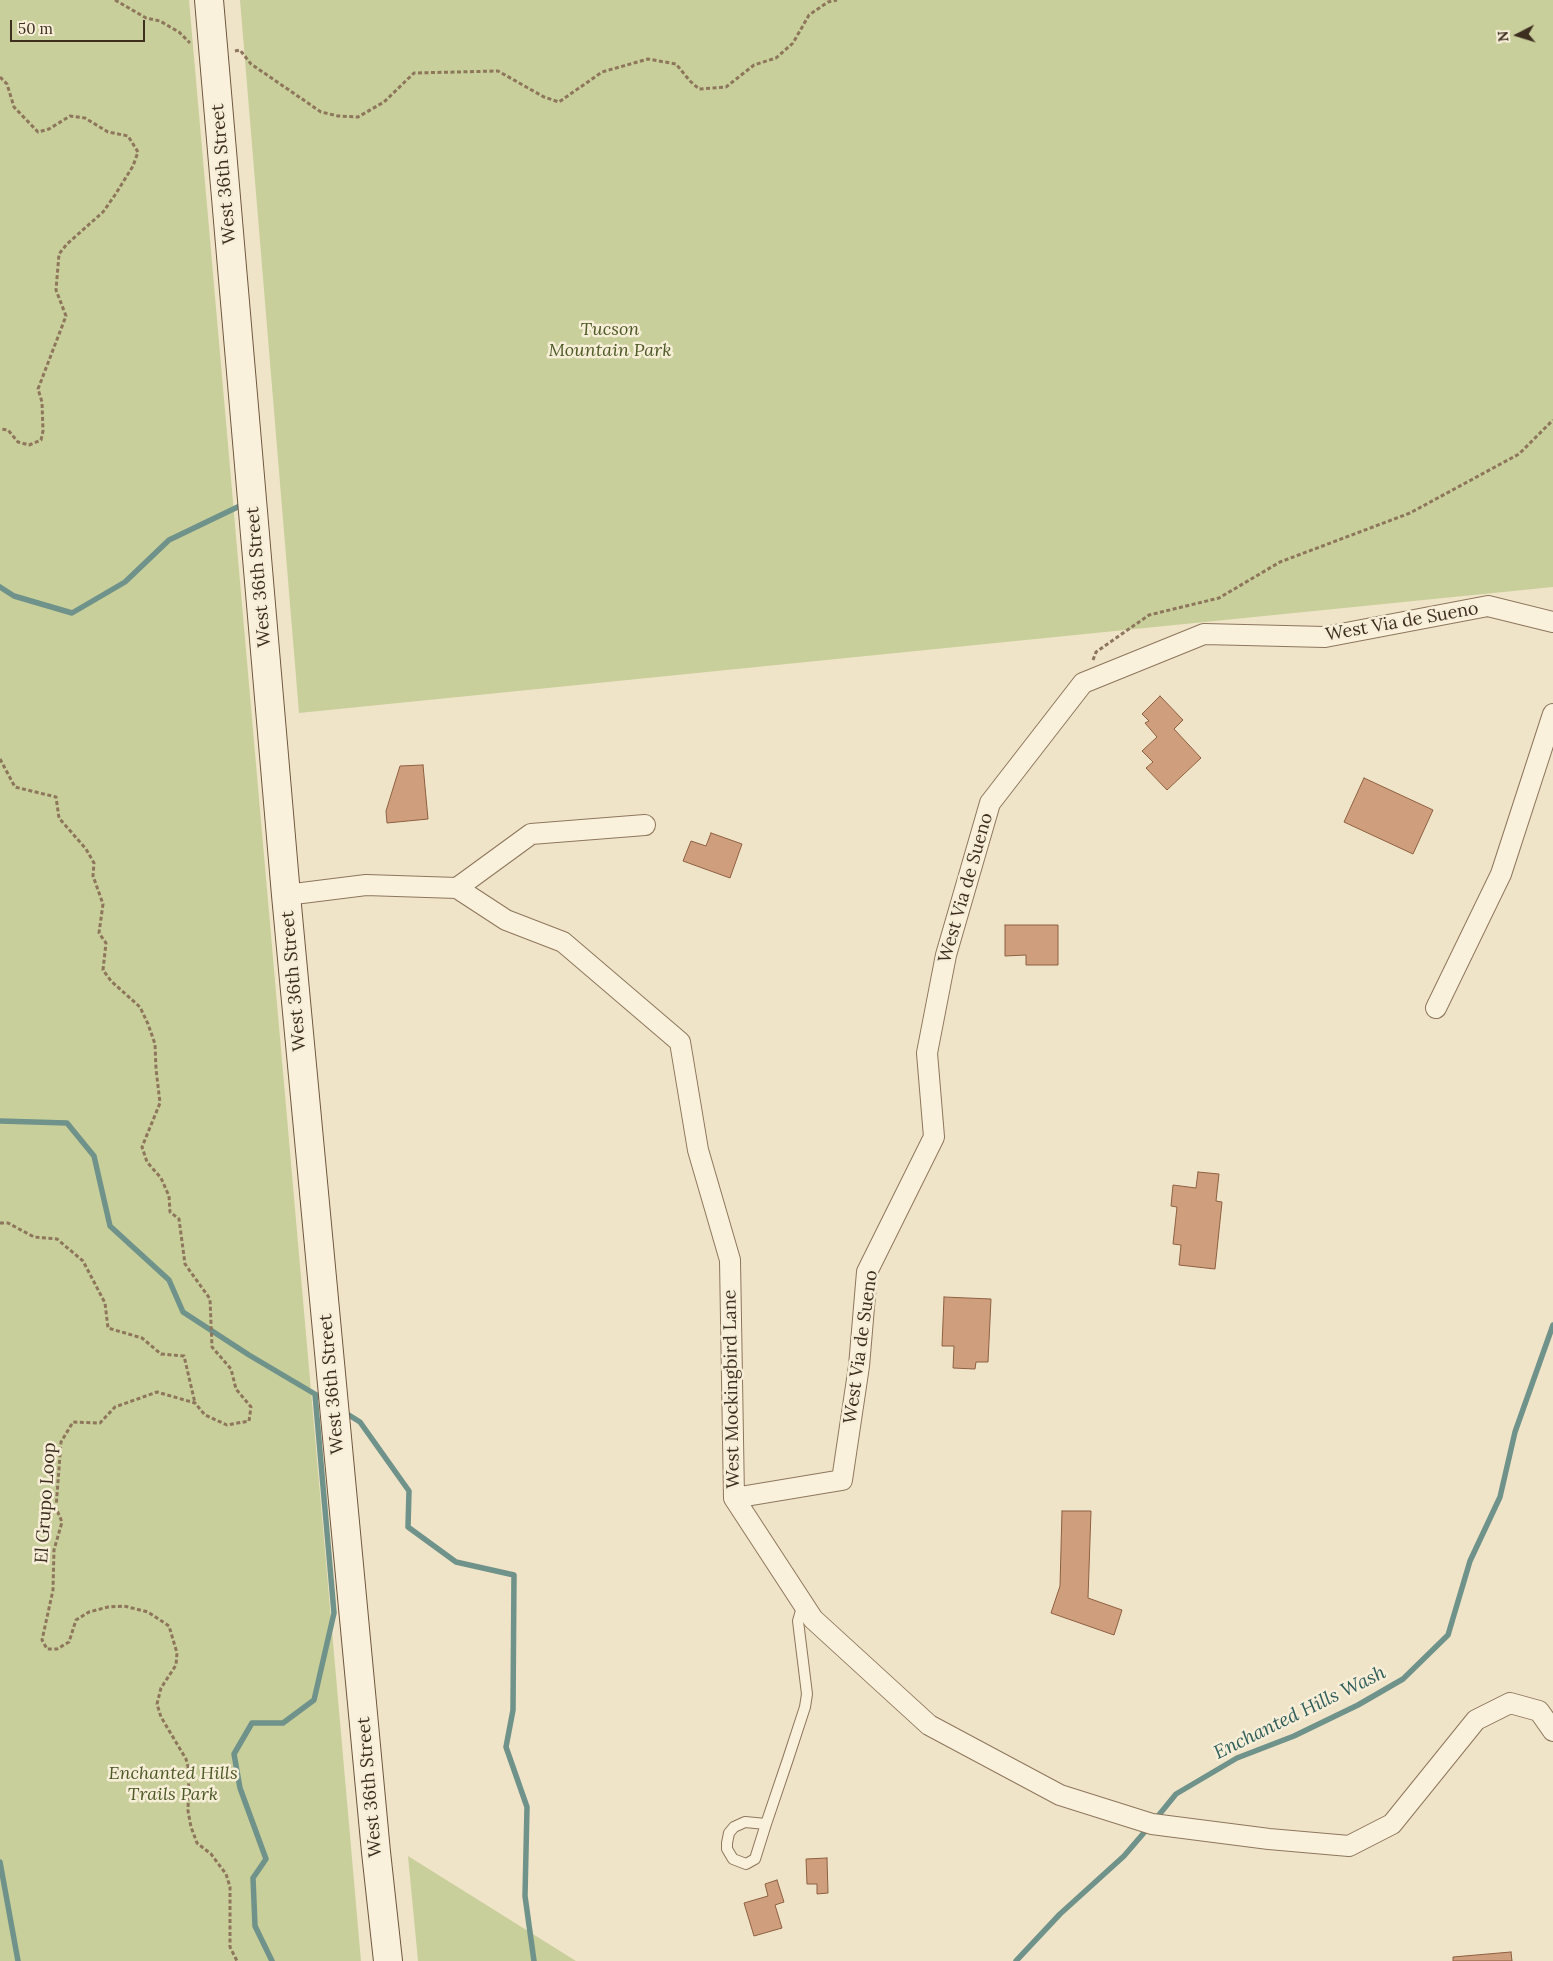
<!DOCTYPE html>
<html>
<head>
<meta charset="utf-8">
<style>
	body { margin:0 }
	#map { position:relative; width:1553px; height:1961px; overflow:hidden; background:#f0e4c8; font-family:Lora,serif }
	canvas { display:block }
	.north { position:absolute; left:1493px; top:10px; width:50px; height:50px; -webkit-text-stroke:4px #f7eed8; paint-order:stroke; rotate:265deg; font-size:14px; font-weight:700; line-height:20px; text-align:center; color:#3d2e20 }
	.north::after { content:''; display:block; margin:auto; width:18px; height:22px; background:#3d2e20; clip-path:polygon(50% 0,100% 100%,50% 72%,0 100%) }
	.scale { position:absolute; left:10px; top:20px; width:135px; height:22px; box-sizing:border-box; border:2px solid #3d2e20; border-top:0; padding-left:6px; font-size:15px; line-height:18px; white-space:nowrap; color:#3d2e20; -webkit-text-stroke:4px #f7eed8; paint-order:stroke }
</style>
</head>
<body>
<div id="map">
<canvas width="1553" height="1961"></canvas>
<div class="north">N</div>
<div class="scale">50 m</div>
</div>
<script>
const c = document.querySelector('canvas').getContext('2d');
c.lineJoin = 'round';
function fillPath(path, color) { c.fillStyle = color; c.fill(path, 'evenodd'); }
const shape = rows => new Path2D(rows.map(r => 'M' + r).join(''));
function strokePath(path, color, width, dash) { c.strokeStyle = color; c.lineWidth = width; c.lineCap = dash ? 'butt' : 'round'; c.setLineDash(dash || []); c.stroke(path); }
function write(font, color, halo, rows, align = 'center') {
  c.font = font + ' Lora,serif'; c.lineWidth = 5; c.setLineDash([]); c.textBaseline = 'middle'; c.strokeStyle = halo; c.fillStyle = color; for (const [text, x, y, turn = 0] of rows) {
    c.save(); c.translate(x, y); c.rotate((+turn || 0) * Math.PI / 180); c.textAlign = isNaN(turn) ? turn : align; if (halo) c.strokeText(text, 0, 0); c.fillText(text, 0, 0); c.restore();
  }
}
fillPath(shape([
	[0,0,189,0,361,1961,0,1961],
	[240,0,1553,0,1553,587,299,713],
	[408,1856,576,1961,418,1961]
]), '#c9cf9b');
strokePath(shape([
	[0,587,14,596,72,613,125,582,169,540,246,503],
	[0,1121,67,1123,94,1156,110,1226,169,1280,183,1312,249,1355,325,1400],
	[344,1412,360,1422,409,1491,408,1527,456,1562,514,1575,513,1710,506,1747,527,1807,525,1896,534,1961],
	[1154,1821,1176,1794,1237,1758,1294,1736,1358,1705,1403,1679,1448,1635,1470,1561,1500,1497,1515,1432,1553,1325],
	[0,1862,18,1961],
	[272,1961,255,1926,253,1878,266,1859,240,1788,234,1754,252,1723,283,1723,314,1700,334,1613,315,1394],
	[1016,1961,1060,1914,1124,1856,1148,1828]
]), '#6f938a', 5.5);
const building = shape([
	[1160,696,1183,720,1174,729,1201,758,1167,790,1146,768,1153,762,1142,751,1157,737,1145,723,1149,721,1142,714,1160,696],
	[423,765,428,819,387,823,386,811,400,766,423,765],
	[1364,778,1433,810,1413,854,1344,822,1364,778],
	[711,833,742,844,730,878,683,861,691,841,706,846,711,833],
	[1005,925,1058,925,1058,965,1026,965,1026,955,1005,956,1005,925],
	[1198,1172,1219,1174,1216,1201,1222,1202,1215,1269,1179,1265,1181,1245,1173,1244,1177,1207,1171,1206,1173,1185,1196,1188,1198,1172],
	[944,1297,991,1299,988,1362,976,1362,975,1369,953,1368,954,1346,942,1346,944,1297],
	[1062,1511,1091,1511,1088,1598,1122,1610,1114,1635,1051,1613,1060,1586,1062,1511],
	[827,1858,828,1893,817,1894,817,1884,807,1884,806,1859,827,1858],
	[777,1880,784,1902,775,1905,782,1928,754,1936,744,1903,768,1896,765,1884,777,1880],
	[1511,1952,1512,1961,1453,1961,1453,1957,1511,1952]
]);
fillPath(building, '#cf9f7d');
strokePath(building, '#8d5f41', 1);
const lane = shape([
	[766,1824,745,1822,734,1827,729,1833,727,1843,727,1849,733,1859,746,1864,755,1859,766,1824,788,1759,805,1707,807,1694,798,1621,803,1604]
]);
const street = shape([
	[457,888,531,834,645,825],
	[286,895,366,885,457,888,506,920,563,942,680,1042,698,1150,730,1260,734,1498,813,1619,929,1725,1060,1795,1152,1824,1269,1839,1349,1846,1392,1824,1476,1720,1510,1703,1539,1711,1553,1731],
	[1436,1008,1501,874,1553,714],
	[734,1498,842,1480,859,1366,867,1272,934,1137,927,1053,946,955,990,803,1083,683,1204,634,1325,637,1488,606,1553,622]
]);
const secondary = shape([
	[209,0,286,895,376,1852,388,1961]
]);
strokePath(lane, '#8d765c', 12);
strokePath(street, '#8d765c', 22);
strokePath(secondary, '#6f573f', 30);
strokePath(shape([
	[115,0,146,18,160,21,179,32,190,43],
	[235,51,240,50,251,64,321,112,338,116,358,117,384,102,414,73,498,71,544,97,559,102,602,72,648,59,676,64,690,81,699,89,726,87,754,65,776,58,793,43,809,15,828,2,837,0],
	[0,77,7,84,14,107,38,132,49,129,70,116,85,118,108,132,128,136,138,152,133,166,115,195,103,212,67,244,59,254,56,290,66,316,38,389,42,402,43,431,41,440,29,445,18,442,8,430,0,429],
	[1093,660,1096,652,1149,615,1219,598,1280,562,1410,513,1519,454,1553,420],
	[0,759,15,787,56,797,59,818,86,849,94,863,93,876,103,904,99,933,106,943,103,970,111,981,140,1007,148,1024,155,1044,156,1069,160,1103,142,1147,147,1162,161,1178,169,1196,170,1212,179,1219,185,1264,210,1299,212,1347,231,1369,236,1389,251,1407,249,1421,227,1425,205,1415,195,1403,157,1392,115,1407,100,1423,73,1422,61,1442,56,1508,62,1522,54,1550,53,1590,42,1640,47,1649,57,1649,69,1642,76,1620,89,1612,108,1607,124,1606,148,1612,169,1626,177,1653,176,1665,161,1688,157,1704,161,1717,186,1759,189,1771,188,1811,191,1827,197,1843,211,1854,226,1874,230,1887,230,1947,237,1961],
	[0,1223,8,1223,34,1237,57,1239,83,1261,105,1303,108,1328,142,1338,161,1354,184,1356,195,1403]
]), '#8d765c', 3, [4, 2.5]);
strokePath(lane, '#faf1dc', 10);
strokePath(street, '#faf1dc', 20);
strokePath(secondary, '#faf1dc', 28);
write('18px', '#3d2e20', '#f7eed8', [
	["West 36th Street",224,174,-95],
	["West 36th Street",259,577,-95],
	["West Via de Sueno",1402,622,-10],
	["West Via de Sueno",966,888,-74],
	["West 36th Street",294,981,-95],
	["West Via de Sueno",861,1347,-82],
	["West 36th Street",332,1384,-95],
	["West Mockingbird Lane",732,1389,-91],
	["El Grupo Loop",46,1503,-86],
	["West 36th Street",370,1787,-95]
]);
write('italic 18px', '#4d5a26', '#f7eed8', [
	["Tucson",610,330],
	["Mountain Park",610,351],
	["Enchanted Hills",173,1774],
	["Trails Park",173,1795]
]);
write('italic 19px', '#2f5d5a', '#f7eed8', [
	["Enchanted Hills Wash",1300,1713,-26]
]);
</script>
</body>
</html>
